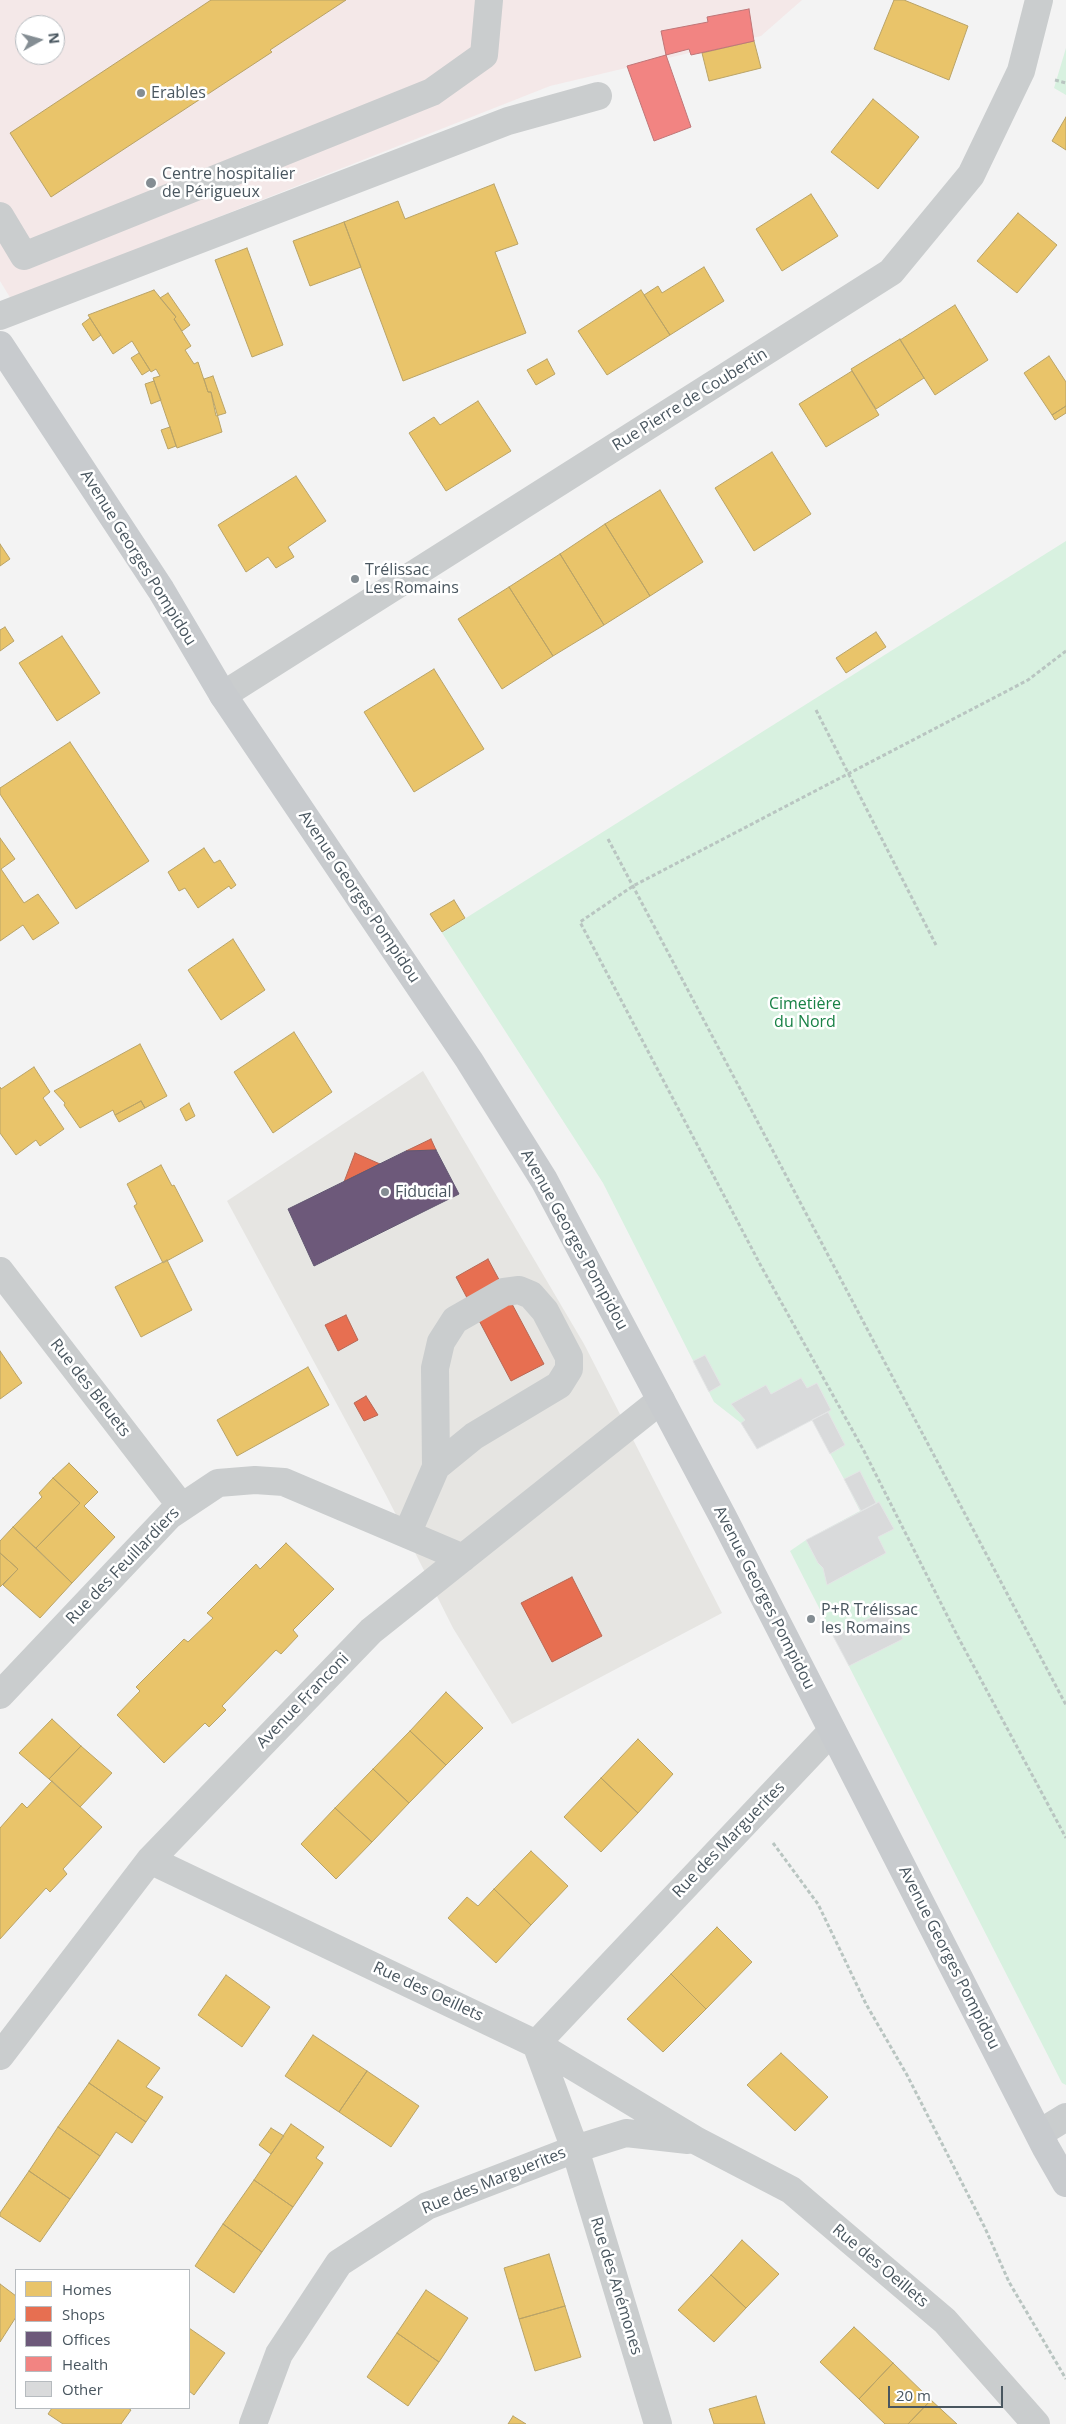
<!DOCTYPE html>
<html>
<head>
<meta charset="utf-8">
<style>
	body { margin:0 }
	#map { position:relative; width:1066px; height:2424px; overflow:hidden; background:#f3f3f3; font-family:"Open Sans",sans-serif }
	canvas { display:block }
	.legend { position:absolute; left:15px; top:2269px; width:175px; height:140px; box-sizing:border-box; background:#fff; border:1px solid #b6bbbf; margin:0; padding:6px 9px; list-style:none; font-size:15px; color:#49565f }
	.legend li { display:flex; align-items:center; gap:10px; height:25px }
	.legend b { width:25px; border:1px solid #b6bbbf }
	.north { position:absolute; left:15px; top:15px; width:50px; height:50px; box-sizing:border-box; background:#fff; border:1px solid #b6bbbf; border-radius:50%; rotate:83deg; font-size:14px; font-weight:700; line-height:20px; text-align:center; color:#49565f }
	.north::after { content:''; display:block; margin:auto; width:18px; height:22px; background:#848d93; clip-path:polygon(50% 0,100% 100%,50% 72%,0 100%) }
	.scale { position:absolute; left:888px; top:2386px; width:115px; height:22px; box-sizing:border-box; border:2px solid #49565f; border-top:0; padding-left:6px; font-size:15px; line-height:18px; white-space:nowrap; color:#49565f; -webkit-text-stroke:4px #fff; paint-order:stroke }
</style>
</head>
<body>
<div id="map">
<canvas width="1066" height="2424"></canvas>
<ul class="legend">
<li><b style="height:14px;background:#e9c46a"></b>Homes</li>
<li><b style="height:14px;background:#e76f51"></b>Shops</li>
<li><b style="height:14px;background:#6d597a"></b>Offices</li>
<li><b style="height:14px;background:#f28482"></b>Health</li>
<li><b style="height:14px;background:#d9dadb"></b>Other</li>
</ul>
<div class="north">N</div>
<div class="scale">20 m</div>
</div>
<script>
const c = document.querySelector('canvas').getContext('2d');
c.lineJoin = 'round';
function fillPath(path, color) { c.fillStyle = color; c.fill(path, 'evenodd'); }
const shape = rows => new Path2D(rows.map(r => 'M' + r).join(''));
function strokePath(path, color, width, dash) { c.strokeStyle = color; c.lineWidth = width; c.lineCap = dash ? 'butt' : 'round'; c.setLineDash(dash || []); c.stroke(path); }
function write(font, color, halo, rows, align = 'center') {
  c.font = font + ' "Open Sans",sans-serif'; c.lineWidth = 5; c.setLineDash([]); c.textBaseline = 'middle'; c.strokeStyle = halo; c.fillStyle = color; for (const [text, x, y, turn = 0] of rows) {
    c.save(); c.translate(x, y); c.rotate((+turn || 0) * Math.PI / 180); c.textAlign = isNaN(turn) ? turn : align; if (halo) c.strokeText(text, 0, 0); c.fillText(text, 0, 0); c.restore();
  }
}
fillPath(shape([
	[423,1071,584,1344,722,1613,512,1724,453,1628,386,1495,227,1201]
]), '#e6e5e2');
fillPath(shape([
	[0,0,802,0,761,36,550,86,11,299,0,281],
	[25,25,55,25,55,55,25,55]
]), '#f4e8e8');
fillPath(shape([
	[1066,48,1066,95,1054,88],
	[1066,541,1066,2085,1062,2083,790,1551,806,1540,860,1511,844,1479,812,1420,757,1449,741,1423,714,1402,603,1183,442,933]
]), '#d8f1e0');
const homes = shape([
	[211,0,346,0,270,50,272,52,51,197,10,133,211,0],
	[894,0,904,0,968,26,949,80,874,49,894,0],
	[754,41,761,68,709,81,702,53,754,41],
	[873,99,919,137,878,189,831,152,873,99],
	[1066,117,1066,150,1052,141,1066,117],
	[494,184,518,244,495,252,526,333,403,381,344,222,398,201,405,219,494,184],
	[811,194,838,236,782,271,756,229,811,194],
	[1018,213,1057,245,1017,293,977,261,1018,213],
	[344,222,361,267,310,286,293,241,344,222],
	[247,248,283,345,252,357,215,260,247,248],
	[704,267,724,301,670,335,644,295,658,286,662,293,704,267],
	[154,290,176,317,174,319,191,346,185,350,194,364,198,362,208,392,211,392,222,432,177,448,153,378,160,376,156,369,151,372,132,341,113,354,88,315,154,290],
	[641,290,670,335,607,375,578,331,641,290],
	[168,293,190,325,182,331,174,319,176,317,160,298,168,293],
	[955,305,988,360,935,395,900,340,955,305],
	[90,318,101,335,93,341,82,324,90,318],
	[900,339,924,378,876,409,851,369,900,339],
	[139,353,150,370,142,375,131,358,139,353],
	[1049,356,1066,382,1066,406,1052,415,1024,373,1049,356],
	[547,359,555,374,536,385,527,370,547,359],
	[852,371,879,415,826,447,799,404,852,371],
	[213,376,226,413,216,416,211,392,208,392,204,379,213,376],
	[154,381,161,400,151,404,145,384,154,381],
	[478,401,511,451,446,491,409,433,434,417,440,425,478,401],
	[1066,406,1066,413,1055,420,1052,415,1066,406],
	[170,427,176,446,168,449,161,430,170,427],
	[772,452,811,514,754,551,715,488,772,452],
	[296,476,326,521,288,547,294,557,276,568,268,557,246,572,218,525,296,476],
	[660,490,703,562,650,596,605,524,660,490],
	[605,524,650,596,604,625,560,554,605,524],
	[0,544,10,559,0,566,0,544],
	[560,554,604,625,553,656,509,587,560,554],
	[509,587,553,656,502,689,458,619,509,587],
	[5,627,14,641,0,651,0,630,5,627],
	[876,632,886,647,846,673,836,658,876,632],
	[62,636,100,693,57,721,19,663,62,636],
	[434,669,484,749,414,792,364,712,434,669],
	[70,742,149,861,76,909,0,794,0,788,70,742],
	[0,838,15,859,1,869,24,903,38,894,59,923,33,940,23,925,0,941,0,838],
	[204,848,214,863,220,860,236,885,231,889,229,886,198,908,185,888,179,891,168,872,204,848],
	[454,900,465,918,442,932,430,914,454,900],
	[233,939,265,990,221,1020,188,970,233,939],
	[294,1032,332,1092,273,1133,234,1072,294,1032],
	[140,1044,167,1096,145,1108,141,1101,115,1115,113,1110,80,1128,64,1105,65,1103,54,1091,140,1044],
	[34,1067,50,1092,43,1098,64,1129,40,1146,36,1140,16,1155,0,1133,0,1087,1,1089,34,1067],
	[141,1101,145,1108,119,1122,115,1115,141,1101],
	[189,1103,195,1116,186,1121,180,1109,189,1103],
	[161,1165,172,1186,174,1185,203,1241,163,1263,134,1206,137,1204,127,1184,161,1165],
	[167,1260,192,1310,141,1337,115,1287,167,1260],
	[0,1351,22,1383,0,1399,0,1351],
	[308,1367,329,1405,237,1456,217,1420,308,1367],
	[69,1463,98,1492,84,1506,115,1537,72,1583,36,1548,80,1503,53,1478,69,1463],
	[53,1478,80,1503,36,1548,13,1527,42,1497,39,1493,53,1478],
	[13,1527,72,1583,40,1618,3,1585,18,1569,0,1553,0,1541,13,1527],
	[286,1543,334,1589,293,1630,298,1636,281,1654,276,1650,222,1706,226,1710,209,1727,205,1723,164,1763,117,1715,140,1691,136,1687,184,1639,188,1642,213,1618,207,1613,256,1564,260,1569,286,1543],
	[0,1553,18,1569,0,1587,0,1553],
	[446,1692,483,1728,446,1765,410,1731,446,1692],
	[52,1719,81,1746,49,1779,19,1753,52,1719],
	[410,1731,446,1765,409,1803,373,1769,410,1731],
	[638,1739,673,1774,638,1813,601,1778,638,1739],
	[81,1746,112,1773,80,1807,49,1779,81,1746],
	[373,1769,409,1803,372,1842,335,1808,373,1769],
	[601,1778,638,1813,601,1852,564,1817,601,1778],
	[52,1781,102,1827,63,1869,67,1874,50,1892,46,1888,0,1939,0,1828,22,1803,27,1808,52,1781],
	[335,1808,372,1842,336,1879,301,1844,335,1808],
	[531,1851,568,1886,531,1925,494,1889,531,1851],
	[494,1889,531,1925,496,1963,448,1918,467,1897,478,1906,494,1889],
	[717,1927,752,1962,706,2009,671,1974,717,1927],
	[671,1974,706,2009,663,2052,627,2019,671,1974],
	[226,1975,270,2007,242,2047,198,2015,226,1975],
	[313,2035,367,2071,339,2112,285,2076,313,2035],
	[118,2040,160,2068,146,2087,163,2097,146,2122,89,2083,118,2040],
	[781,2053,828,2097,795,2131,747,2085,781,2053],
	[367,2071,419,2106,391,2147,339,2112,367,2071],
	[89,2083,146,2122,132,2143,116,2132,100,2156,58,2127,89,2083],
	[291,2124,324,2147,316,2158,323,2163,293,2207,254,2180,291,2124],
	[58,2127,100,2156,70,2199,29,2171,58,2127],
	[271,2128,284,2136,271,2154,259,2145,271,2128],
	[29,2171,70,2199,40,2242,0,2216,0,2213,29,2171],
	[254,2180,293,2207,262,2252,223,2224,254,2180],
	[223,2224,262,2252,234,2293,195,2266,223,2224],
	[742,2240,779,2274,746,2308,711,2275,742,2240],
	[549,2254,565,2306,519,2319,504,2268,549,2254],
	[711,2275,746,2308,714,2342,678,2310,711,2275],
	[0,2284,16,2296,16,2317,0,2342,0,2284],
	[426,2290,468,2318,439,2362,397,2333,426,2290],
	[565,2306,581,2357,535,2371,519,2319,565,2306],
	[854,2327,893,2363,859,2399,820,2362,854,2327],
	[189,2328,225,2353,194,2395,189,2391,189,2328],
	[397,2333,439,2362,408,2406,367,2377,397,2333],
	[893,2363,931,2400,908,2424,885,2424,859,2399,893,2363],
	[756,2396,765,2424,714,2424,709,2409,756,2396],
	[931,2400,957,2424,908,2424,931,2400],
	[52,2408,128,2408,131,2410,121,2424,63,2424,48,2414,52,2408],
	[513,2416,526,2424,508,2424,513,2416]
]);
fillPath(homes, '#e9c46a');
strokePath(homes, '#b9a367', 1);
const shops = shape([
	[431,1139,436,1150,406,1151,431,1139],
	[355,1153,380,1164,344,1182,355,1153],
	[488,1259,544,1364,511,1381,456,1277,488,1259],
	[346,1315,358,1340,338,1351,325,1325,346,1315],
	[366,1396,378,1415,364,1421,354,1403,366,1396],
	[572,1577,602,1636,552,1662,521,1603,572,1577]
]);
fillPath(shops, '#e76f51');
strokePath(shops, '#b86855', 1);
const offices = shape([
	[436,1150,459,1194,314,1266,288,1209,406,1151,436,1150]
]);
fillPath(offices, '#6d597a');
strokePath(offices, '#625872', 1);
const health = shape([
	[749,9,754,41,691,55,689,49,666,55,661,31,708,22,707,17,749,9],
	[666,55,691,127,654,141,627,66,666,55]
]);
fillPath(health, '#f28482');
strokePath(health, '#bf7678', 1);
const building = shape([
	[705,1355,721,1385,709,1392,693,1361,705,1355],
	[801,1378,807,1388,817,1383,831,1410,757,1449,741,1423,745,1420,731,1404,766,1385,771,1394,801,1378],
	[828,1412,845,1445,830,1454,812,1420,828,1412],
	[860,1471,876,1503,861,1511,844,1479,860,1471],
	[879,1502,894,1529,878,1537,886,1553,827,1585,823,1568,818,1563,806,1540,879,1502],
	[888,1609,903,1639,849,1666,833,1636,888,1609]
]);
fillPath(building, '#d9dadb');
strokePath(building, '#e4e5e6', 1);
strokePath(shape([
	[1055,80,1066,83],
	[1066,651,1028,680,633,886,580,922,761,1266,864,1451,958,1637,1066,1838],
	[816,710,936,945],
	[608,839,1066,1705],
	[773,1843,818,1904,866,2004,907,2075,985,2228,1009,2282,1066,2379]
]), '#b9c5c1', 3, [4, 2.5]);
strokePath(shape([
	[0,216,24,256,432,92,484,55,489,0],
	[0,316,508,121,598,96],
	[223,695,891,272,971,175,1021,71,1039,0],
	[0,1271,181,1506],
	[407,1534,436,1467,435,1368,441,1342,455,1320,504,1292,519,1290,531,1295,545,1311,569,1357,569,1369,559,1385,474,1436,436,1467],
	[0,1695,170,1515,218,1483,255,1480,284,1482,463,1558],
	[150,1860,536,2044,697,2141,791,2190,945,2321,1036,2424],
	[0,2056,150,1860,371,1631,661,1400],
	[1040,2133,1066,2117],
	[253,2424,279,2354,339,2263,427,2206,575,2149,626,2133,688,2140],
	[658,2424,575,2149,536,2044,832,1731]
]), '#cacdce', 28);
strokePath(shape([
	[0,345,161,590,223,695,469,1060,544,1180,723,1517,1046,2148,1066,2183]
]), '#c8cbce', 28);
for (const [x, y, r, color] of [
	[141,93,5,"#848d93"],
	[151,183,6,"#848d93"],
	[355,579,5,"#848d93"],
	[385,1192,5,"#848d93"],
	[811,1619,5,"#848d93"]
]) { const dot = new Path2D(); dot.arc(x, y, r, 0, 2 * Math.PI); c.fillStyle = color; c.fill(dot); strokePath(dot, '#fff', 2); }
write('16px', '#49565f', '#fff', [
	["Erables",151,93],
	["Centre hospitalier",162,174],
	["de Périgueux",162,192],
	["Trélissac",365,570],
	["Les Romains",365,588],
	["Fiducial",395,1192],
	["P+R Trélissac",821,1610],
	["les Romains",821,1628]
], 'left');
write('16px', '#49565f', '#fff', [
	["Rue Pierre de Coubertin",690,400,-32],
	["Avenue Georges Pompidou",138,558,58],
	["Avenue Georges Pompidou",359,897,56],
	["Avenue Georges Pompidou",574,1240,61],
	["Rue des Bleuets",90,1388,52],
	["Rue des Feuillardiers",123,1566,-46],
	["Avenue Georges Pompidou",764,1598,63],
	["Avenue Franconi",303,1701,-46],
	["Rue des Marguerites",729,1840,-46],
	["Avenue Georges Pompidou",949,1958,63],
	["Rue des Oeillets",428,1992,25],
	["Rue des Marguerites",494,2181,-22],
	["Rue des Oeillets",880,2266,40],
	["Rue des Anémones",616,2286,73]
]);
write('16px', '#198246', '#fff', [
	["Cimetière",805,1004],
	["du Nord",805,1022]
]);
</script>
</body>
</html>
